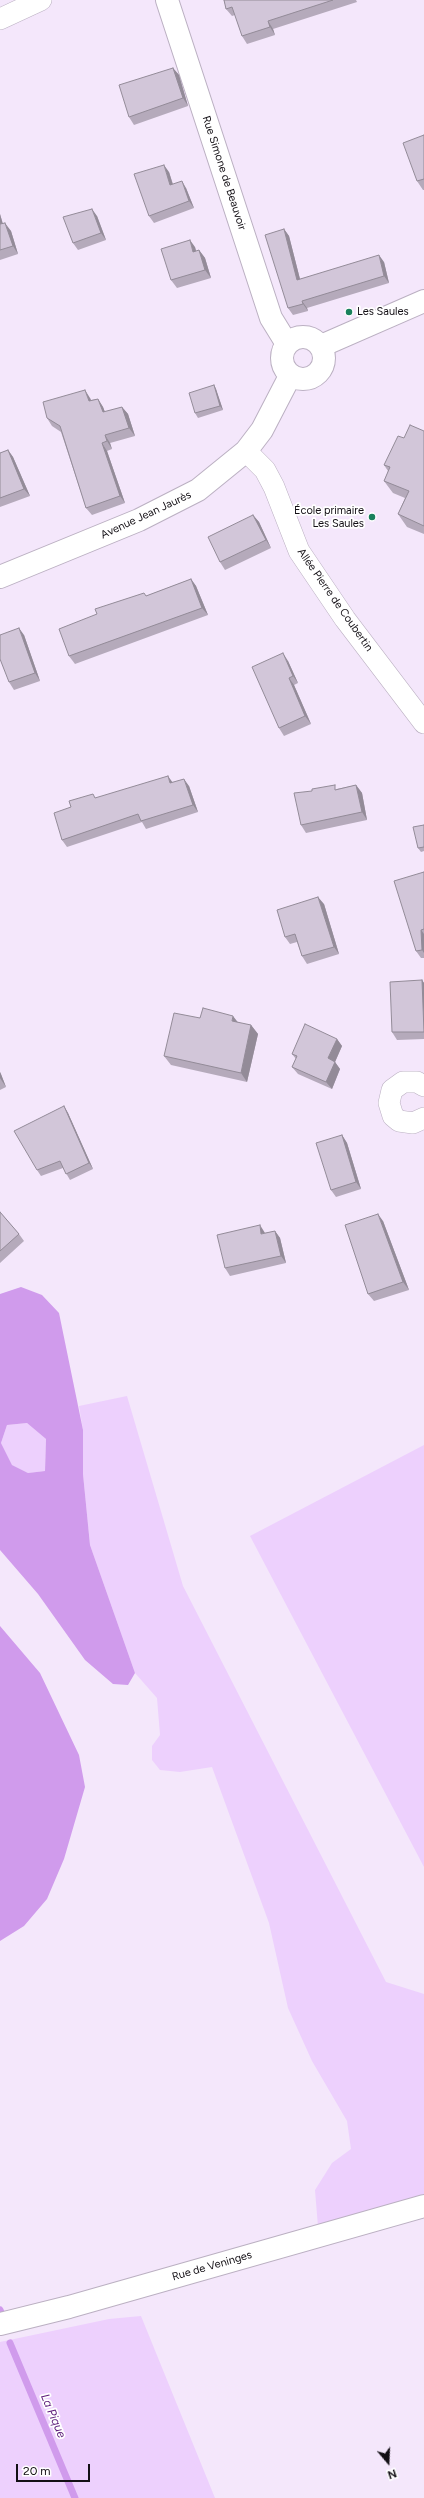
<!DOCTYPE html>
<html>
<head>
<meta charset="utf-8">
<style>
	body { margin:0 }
	#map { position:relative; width:424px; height:2498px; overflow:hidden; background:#f4e7fb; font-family:Figtree,sans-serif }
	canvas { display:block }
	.north { position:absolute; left:368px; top:2442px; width:40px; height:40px; -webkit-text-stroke:3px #fff; paint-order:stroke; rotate:161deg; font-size:11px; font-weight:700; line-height:16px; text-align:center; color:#130f15 }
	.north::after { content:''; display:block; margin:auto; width:14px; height:18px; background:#130f15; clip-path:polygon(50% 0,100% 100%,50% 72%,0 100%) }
	.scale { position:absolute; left:16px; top:2464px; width:74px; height:18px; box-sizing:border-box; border:2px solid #130f15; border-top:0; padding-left:5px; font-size:12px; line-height:14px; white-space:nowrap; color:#130f15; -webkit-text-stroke:3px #fff; paint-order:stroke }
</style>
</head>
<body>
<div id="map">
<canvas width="424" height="2498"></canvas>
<div class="north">N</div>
<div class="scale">20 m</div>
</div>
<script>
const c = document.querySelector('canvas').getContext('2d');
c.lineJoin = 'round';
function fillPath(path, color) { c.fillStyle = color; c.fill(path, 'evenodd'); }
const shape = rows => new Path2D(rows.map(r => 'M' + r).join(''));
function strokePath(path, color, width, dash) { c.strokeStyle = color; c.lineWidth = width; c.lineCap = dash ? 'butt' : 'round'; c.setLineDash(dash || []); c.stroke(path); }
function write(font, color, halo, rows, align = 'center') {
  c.font = font + ' Figtree,sans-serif'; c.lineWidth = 3.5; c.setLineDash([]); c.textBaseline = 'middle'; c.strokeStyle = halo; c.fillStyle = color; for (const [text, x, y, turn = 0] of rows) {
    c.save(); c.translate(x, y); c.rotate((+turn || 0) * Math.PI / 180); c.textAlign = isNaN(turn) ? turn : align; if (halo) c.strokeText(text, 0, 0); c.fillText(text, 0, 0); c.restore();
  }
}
fillPath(shape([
	[127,1396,183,1586,386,1982,424,1994,424,2194,318,2227,315,2190,332,2163,351,2149,347,2121,312,2061,288,2008,269,1923,212,1767,180,1772,160,1770,152,1760,152,1746,160,1735,157,1698,135,1673,90,1545,83,1474,83,1430,79,1406],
	[27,1423,46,1439,45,1471,28,1473,12,1465,1,1443,7,1425],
	[424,1445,424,1867,250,1536],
	[141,2316,215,2498,0,2498,0,2342,109,2319]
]), '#edd0fd');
fillPath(shape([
	[21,1287,42,1295,59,1313,83,1430,83,1474,90,1545,135,1673,128,1685,113,1684,85,1660,38,1594,0,1550,0,1294],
	[27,1423,46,1439,45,1471,28,1473,12,1465,1,1443,7,1425],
	[0,1626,40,1673,79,1755,85,1787,64,1859,47,1899,24,1926,0,1941]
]), '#d09bec');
strokePath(shape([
	[0,2310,1,2312],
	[10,2343,75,2498]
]), '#d09bec', 7);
const minor = shape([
	[0,19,41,0],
	[246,451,265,470,274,487,299,551,345,619,424,723],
	[424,1086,417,1082,403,1082,392,1090,389,1103,393,1116,399,1121,413,1123,424,1118]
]);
const tertiary = shape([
	[167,0,271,318,287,344],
	'282 358a21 21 0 1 1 42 0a21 21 0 1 1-42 0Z',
	[321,346,424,301],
	[0,577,139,520,198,490,246,451,262,430,290,376],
	[0,2324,69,2307,424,2206]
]);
strokePath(minor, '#bbb0c2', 22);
strokePath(tertiary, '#bbb0c2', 24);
strokePath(minor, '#fff', 21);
strokePath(tertiary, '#fff', 22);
fillPath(shape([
	[224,0,356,0,357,2,273,29,275,35,247,44,242,36,235,15,232,16,226,9],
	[173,68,179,75,188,106,134,125,129,117],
	[424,135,424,190,423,190,417,181],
	[169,172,173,184,186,188,194,208,154,223,149,216],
	[0,214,3,224,11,231,18,254,0,260],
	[97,216,106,240,78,250,73,243],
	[284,229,289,236,300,279,384,262,389,283,307,308,308,311,293,315,288,308],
	[195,247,196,251,199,250,205,258,211,278,177,288,171,280],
	[214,385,216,389,223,410,198,418,195,413],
	[90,398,91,400,98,399,103,407,105,412,122,407,128,414,135,436,110,443,112,449,107,451,125,503,92,515,86,508,61,432,52,426,47,418],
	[424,431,424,534,407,527,398,514,405,498,393,493,384,481,388,471,384,465,404,438],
	[8,450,13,457,30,496,0,507,0,453],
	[253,515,259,522,271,548,225,570,220,562],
	[191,579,196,586,208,615,75,664,69,656,146,596],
	[24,635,40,681,14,690,9,682],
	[288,661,298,683,294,685,311,724,284,736,279,728],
	[172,783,189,786,198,812,146,829,142,822,67,847,62,840,96,798],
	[356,785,362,793,367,820,306,833,301,825,337,789],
	[424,825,424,851,421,852,418,848],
	[424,872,424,958,421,958,416,951],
	[324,904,339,954,307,964,302,956,297,942,290,944,285,937],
	[422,980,424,983,424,1039,397,1040,392,1032],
	[200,1018,251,1025,258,1034,247,1082,171,1065,164,1056],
	[337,1039,342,1046,335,1062,340,1069,332,1089,298,1074,292,1067,296,1059,292,1054],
	[0,1072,6,1087,0,1090],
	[64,1106,68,1113,93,1169,70,1180,63,1168,41,1176,37,1170],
	[342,1135,347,1143,361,1189,336,1197,331,1190],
	[0,1212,19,1234,24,1241,0,1263],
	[383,1221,409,1290,374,1301,368,1294],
	[275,1231,280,1238,286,1263,230,1276,225,1268,265,1233]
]), '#b5aabb');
fillPath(shape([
	[268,21,273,29,275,35,270,27],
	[173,68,179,75,188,106,183,98],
	[164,165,169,172,175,192,170,185],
	[182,181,186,188,194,208,189,201],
	[92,209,97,216,106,240,101,233],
	[0,214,5,232,0,224],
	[5,223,11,231,18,254,13,246],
	[284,229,289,236,302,287,297,280],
	[190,240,195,247,198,259,193,252],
	[199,250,205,258,211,278,205,270],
	[379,255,384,262,389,283,384,276],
	[302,301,307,308,308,311,303,304],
	[214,385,216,389,223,410,220,406],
	[85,390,90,398,94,408,89,401],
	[98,399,103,407,108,420,103,412],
	[122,407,128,414,135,436,129,428],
	[105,435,110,443,112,449,107,441],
	[102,443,107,451,125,503,120,496],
	[8,450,13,457,30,496,24,489],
	[253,515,259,522,271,548,266,540],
	[191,579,196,586,208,615,202,608],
	[19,628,24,635,40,681,35,673],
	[283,653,288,661,298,683,293,676],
	[289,678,294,685,311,724,305,716],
	[168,776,173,783,170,783],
	[184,779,189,786,198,812,193,805],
	[356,785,362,793,367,820,362,812],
	[318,897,324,904,339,954,334,947],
	[421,930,424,934,424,953,422,950],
	[422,980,424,983,424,1032],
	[233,1016,240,1025,232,1021],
	[251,1025,258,1034,247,1082,241,1073],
	[337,1039,342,1046,335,1062,340,1069,332,1089,326,1082,328,1058],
	[0,1072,1,1074,6,1087,0,1078],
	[64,1106,68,1113,93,1169,89,1163],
	[342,1135,347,1143,361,1189,356,1182],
	[378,1214,383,1221,409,1290,403,1282],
	[260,1225,265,1233,261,1234],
	[275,1231,280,1238,286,1263,281,1256]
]), '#938b98');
const building = shape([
	[224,0,333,0,268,21,270,27,242,36,232,7,226,9,224,0],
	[173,68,183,98,129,117,119,85,173,68],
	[424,135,424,179,417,181,403,143,424,135],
	[164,165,170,185,182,181,189,201,149,216,134,174,164,165],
	[92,209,101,233,73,243,63,217,92,209],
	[5,223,13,246,0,250,0,224,5,223],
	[284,229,297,280,379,255,384,276,302,301,303,304,288,308,265,235,284,229],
	[190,240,193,252,199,250,205,270,171,280,161,249,190,240],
	[214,385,220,406,195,413,189,393,214,385],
	[85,390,89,401,98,399,103,412,122,407,129,428,105,435,107,441,102,443,120,496,86,508,60,426,47,418,43,402,85,390],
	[410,425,424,431,424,526,398,514,409,491,384,481,390,467,384,465,398,436,404,438,410,425],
	[8,450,24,489,0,498,0,453,8,450],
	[253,515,266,540,220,562,208,537,253,515],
	[191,579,202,608,69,656,59,629,97,614,95,609,144,593,146,596,191,579],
	[19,628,35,673,9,682,0,659,0,635,19,628],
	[283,653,293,676,289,678,305,716,279,728,252,667,283,653],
	[168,776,170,783,184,779,193,805,141,821,138,814,62,840,54,813,71,807,69,801,93,794,95,798,168,776],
	[335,785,335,790,356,785,362,812,301,825,294,793,312,791,312,789,335,785],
	[424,825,424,847,418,848,413,827,424,825],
	[424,872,424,929,421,930,422,950,416,951,394,881,424,872],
	[318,897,334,947,302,956,295,934,285,937,277,910,318,897],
	[422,980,424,1032,392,1032,390,982,422,980],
	[203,1008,233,1016,232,1021,251,1025,241,1073,164,1056,174,1013,200,1018,203,1008],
	[305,1024,337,1039,328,1058,335,1062,326,1082,292,1067,297,1056,292,1054,305,1024],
	[64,1106,89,1163,66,1174,60,1161,37,1170,14,1131,64,1106],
	[342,1135,356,1182,331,1190,316,1143,342,1135],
	[0,1212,19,1234,0,1251,0,1212],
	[378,1214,403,1282,368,1294,345,1225,378,1214],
	[260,1225,261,1234,275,1231,281,1256,225,1268,217,1235,260,1225]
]);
fillPath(building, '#d2c6d9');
strokePath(building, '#938b98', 1);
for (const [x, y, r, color] of [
	[349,312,4,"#19815c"],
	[372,517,4,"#19815c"]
]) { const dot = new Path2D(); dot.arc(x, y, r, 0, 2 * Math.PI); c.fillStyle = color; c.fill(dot); strokePath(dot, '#fff', 1.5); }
write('11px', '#130f15', '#fff', [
	["Rue Simone de Beauvoir",224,173,72],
	["Avenue Jean Jaurès",146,515,-25],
	["Allée Pierre de Coubertin",335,600,55],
	["Rue de Veninges",212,2266,-16]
]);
write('11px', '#130f15', '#fff', [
	["Les Saules",357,312],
	["École primaire",364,511,"right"],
	["Les Saules",364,524,"right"]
], 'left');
write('italic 12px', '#5c1b79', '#fff', [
	["La Pique",53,2416,67]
]);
</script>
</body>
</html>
